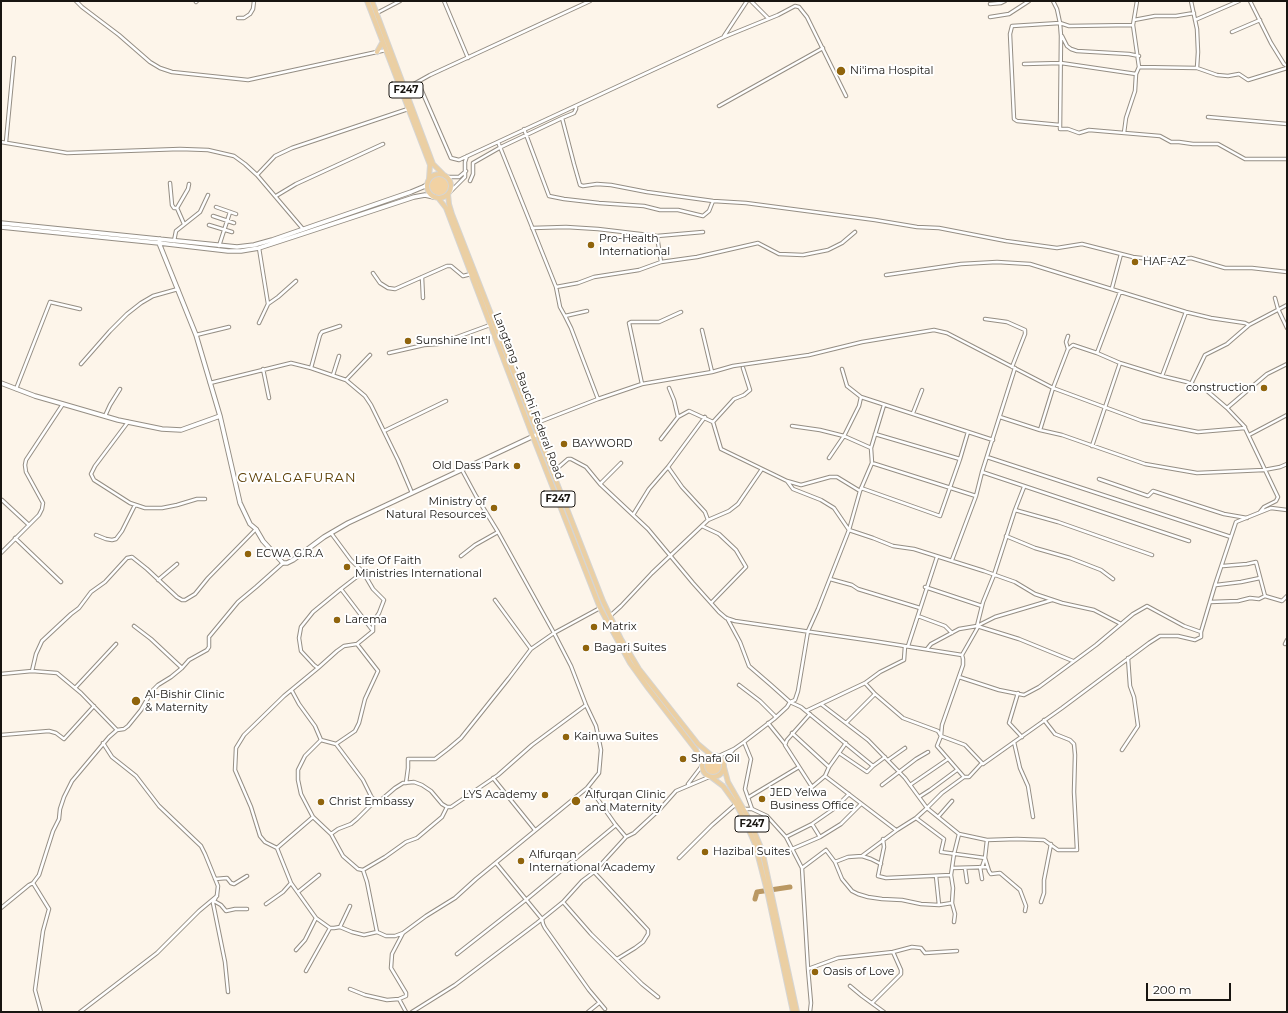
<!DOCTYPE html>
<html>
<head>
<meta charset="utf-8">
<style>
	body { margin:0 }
	#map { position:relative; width:1288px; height:1013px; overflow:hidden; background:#fdf5ea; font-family:Montserrat,sans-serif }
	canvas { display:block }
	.frame { position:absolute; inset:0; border:2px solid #181511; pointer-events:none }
	.scale { position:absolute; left:1146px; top:983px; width:85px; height:18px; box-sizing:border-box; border:2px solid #181511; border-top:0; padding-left:5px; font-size:12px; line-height:14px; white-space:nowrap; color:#181511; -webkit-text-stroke:3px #fff; paint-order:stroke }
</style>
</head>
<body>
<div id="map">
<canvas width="1288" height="1013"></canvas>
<div class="frame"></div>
<div class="scale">200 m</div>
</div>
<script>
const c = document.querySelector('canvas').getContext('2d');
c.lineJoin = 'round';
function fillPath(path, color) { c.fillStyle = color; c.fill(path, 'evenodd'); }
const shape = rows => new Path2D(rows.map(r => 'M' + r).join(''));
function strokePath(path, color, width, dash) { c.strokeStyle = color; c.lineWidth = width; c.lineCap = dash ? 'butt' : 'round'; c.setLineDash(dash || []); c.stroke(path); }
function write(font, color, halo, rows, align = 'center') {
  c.font = font + ' Montserrat,sans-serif'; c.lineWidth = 4; c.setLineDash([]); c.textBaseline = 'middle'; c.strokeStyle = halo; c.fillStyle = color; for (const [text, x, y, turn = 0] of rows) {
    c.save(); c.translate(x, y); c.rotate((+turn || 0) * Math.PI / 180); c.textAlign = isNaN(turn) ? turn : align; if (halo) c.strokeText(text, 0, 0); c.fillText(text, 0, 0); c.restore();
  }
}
fillPath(shape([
	'428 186a11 11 0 1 1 22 0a11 11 0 1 1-22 0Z',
	'703 766a10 10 0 1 1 20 0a10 10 0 1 1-20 0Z'
]), '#f2d2a3');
strokePath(shape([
	[755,899,757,892,790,887]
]), '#ba9863', 5);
const minor = shape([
	[76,1,82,7,119,35,150,62,160,68,172,72,248,80,386,50],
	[444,1,468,58],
	[751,1,768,18],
	[1053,1,1057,9,1060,23,1061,36,1060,129,1068,129,1079,133,1089,130,1160,136,1171,142,1179,142,1193,144,1218,144,1245,159,1287,159],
	[1191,1,1197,29,1198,52,1197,68,1217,75,1228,76,1239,74,1248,80,1287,68],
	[1250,1,1271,43,1284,64,1287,66],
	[196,2,197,1],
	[990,4,1001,3,1005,1],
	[377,13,400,1],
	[990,17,1009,14,1029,1],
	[238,18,244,18,250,14,253,9,254,1],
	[1134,20,1155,16,1176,16,1194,13],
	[1195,20,1239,1],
	[1232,32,1260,20],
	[724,36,747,1],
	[1062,36,1067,46,1071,49,1077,51,1129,54,1139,56],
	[1024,64,1061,63,1136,74,1139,67,1133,25,1137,1],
	[1139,67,1197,68],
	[418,82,451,158,459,160,724,37,778,15,795,6,799,7,807,17,846,96],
	[405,89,430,75,590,1],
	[576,106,576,109,574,113,562,118,574,164,580,185,583,186,597,184,611,185,647,192,713,201,746,203,875,220,917,227,939,228,1006,241,1057,248,1082,244,1133,257,1166,261,1191,258,1225,268,1252,268,1287,272],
	[719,106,823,48],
	[1208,117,1287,124],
	[1060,125,1017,121,1014,119,1010,34,1012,26,1060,23,1069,26,1133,25],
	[524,129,549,196,564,199,599,203,644,206,660,210,678,210,703,216,709,211,713,201],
	[1124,133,1126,118,1135,91,1136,74],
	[1,142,67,153,180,149,208,150,234,156,245,164,257,175,303,229],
	[6,142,14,58],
	[498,142,556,287,560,307,565,316,587,311],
	[257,175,275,156,292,148,408,109],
	[447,177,459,177,466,171],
	[470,181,473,174,473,163,501,147,562,118],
	[170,183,172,205,174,208,177,208,184,224],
	[450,192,465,177,465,162,467,156],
	[276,196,296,184,383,144],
	[216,207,236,214],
	[177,208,188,189,189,184],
	[213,216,234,223],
	[209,225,232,232],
	[532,228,566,227,598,229,657,236,703,232],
	[174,241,176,231,200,212,208,195],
	[219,246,230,212],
	[661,262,697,257,758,243,779,254,803,255,828,250,842,243,855,232],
	[373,273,380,283,388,288,395,289,447,266,451,266,463,276,471,274],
	[886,275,961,264,997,262,1030,264,1186,312,1211,318,1245,323,1249,325],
	[422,277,423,298],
	[556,287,578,283,594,277,639,270,661,262,657,236],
	[1112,288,1121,254],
	[1275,298,1278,309,1287,328],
	[268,304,278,297,296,281],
	[565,316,571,328,598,399],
	[985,319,1007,322,1025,330,1025,334,1012,367],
	[259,323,268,304,259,248],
	[702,330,712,372],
	[196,335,229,327],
	[1068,336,1066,342,1068,349],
	[389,353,424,345,438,344,490,325],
	[1097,353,1120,292],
	[81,364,110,331,127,314,141,303,153,296,178,289],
	[311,368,320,335,322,332,340,326],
	[263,369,269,398],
	[333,375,339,356],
	[1162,376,1186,312],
	[346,380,370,355],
	[210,383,291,363,311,368,346,380,365,396,371,405,398,460,412,493],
	[642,384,712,372,733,366,809,355,862,342,934,330,947,333,1053,388,1142,421,1198,432,1245,428,1278,497,1276,501,1264,507,1260,512],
	[1191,384,1205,355,1227,344,1249,325,1287,305],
	[669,388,674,400,678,417,689,411,713,422,721,449,787,481,793,489,821,500,834,508,849,530,873,538,893,546,914,549,984,571,1015,582,1035,594,1062,603,1094,610,1121,624],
	[16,389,50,302,80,309],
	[861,397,993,440],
	[1227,408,1267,374,1287,364],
	[913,413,922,390],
	[105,416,110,405,120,389],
	[1000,417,1040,430],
	[128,422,95,466,91,474,94,480,130,503,145,508,162,508,177,505,197,499,205,499],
	[713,422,734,399,744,395,750,390,743,368],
	[534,424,598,399,642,384,629,323,631,322,659,322,681,312],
	[1245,427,1227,408,1206,390,1187,382,1162,376,1120,363,1097,353,1073,345,1068,349,1053,388,1040,430,1062,435,1145,464,1197,473,1264,470,1280,467,1287,464],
	[384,431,446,401],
	[875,434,960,459],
	[1249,435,1287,415],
	[661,439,678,417],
	[1092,446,1120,363],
	[871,448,884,405],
	[987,457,1231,537],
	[829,458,844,436,859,406,861,397,847,386,842,369],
	[872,463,976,496],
	[668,467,682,487,705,512,708,520],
	[553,472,568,459,571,459,586,467,600,484,648,529,693,583,719,612,726,618,735,621,873,641,962,655,963,659,963,665,942,725,941,736,937,746,964,777,942,793,927,808,959,834,954,854,951,875,953,888,952,903,955,914,954,922],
	[982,472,1189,541],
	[1099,479,1148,496,1153,491,1224,514,1247,518],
	[787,481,801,485,830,477,837,477,860,491],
	[600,484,621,463],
	[1024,487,1015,510,994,575,983,602,977,626,1019,639,1073,661],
	[861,488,940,516,960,459,968,432],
	[2,500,29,525],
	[1015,510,1058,522,1152,555],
	[633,515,649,489,668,467,705,417],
	[702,526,719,534,736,550,746,567,711,603],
	[331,533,351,560,363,572,341,589,373,631,357,644,378,671,365,699,359,723,355,731,336,744,363,780,372,798,376,800,379,801,381,800,395,788,403,783,414,782,422,785,431,791,442,804,447,807,451,807,498,775,532,745,586,705],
	[96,535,106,539,112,540,116,539,122,531,135,505],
	[1006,536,1035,548,1070,558,1101,570,1113,579],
	[15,538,61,582],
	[1,553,39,515,42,509,43,503,26,472,25,465,26,460,63,404],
	[461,556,475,545,498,532],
	[952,560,976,496,982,472,1015,368],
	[363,572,373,589,384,600,379,613,373,622,373,631],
	[830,579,852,585,858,589,920,608],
	[158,580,177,564],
	[1216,585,1241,582,1260,578],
	[925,587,982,606],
	[341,589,313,612,301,627,299,638,301,651,314,665,318,668,337,651,344,646,357,644],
	[1265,596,1282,601,1287,596],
	[495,600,531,649],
	[1210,602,1238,601,1250,598,1259,599,1265,596,1256,562,1247,564,1223,566],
	[610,616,621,606,652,573,708,520,729,511,738,504,762,469],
	[918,616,945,626,952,633],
	[727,618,740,642,749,666,771,685,790,702,801,707,873,766,885,757],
	[134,626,151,639,182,668],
	[1285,644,1287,640],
	[908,646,937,557],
	[927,649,931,644,959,629,977,626,995,617,1052,600],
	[962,655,978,627],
	[318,668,284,696,244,735,236,748,235,770,251,807,260,836,265,842,277,848,291,883,316,918,330,928,334,928,340,927,352,932,364,935,377,932,386,936,395,936,403,933],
	[32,671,36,654,42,641,71,614,79,608,91,592,105,582,127,558,132,557,147,569,177,597,182,600,185,600,195,594,208,578,256,529],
	[1,674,32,671,57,673,81,693,117,730],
	[959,677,999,690,1024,695,1039,687,1096,645,1133,614,1147,606,1184,626,1201,632],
	[865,683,875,694,903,718,938,731,941,736,965,745,983,764,1062,708,1149,643,1160,636,1178,636,1195,640,1201,637,1201,632,1215,585,1236,522,1271,508,1287,510],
	[739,685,760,701,776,717],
	[75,688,116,644],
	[292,691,299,704,315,726,321,740,336,744],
	[1018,693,1009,723,1022,737],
	[821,704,868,740,905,778,927,808,916,818,897,830,862,856,848,857,835,862],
	[806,711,865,683,880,672,904,660,905,646],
	[810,714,787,740,785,745,812,787,825,776,829,767,846,743],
	[768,723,785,744],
	[846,723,875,694],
	[792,733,829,767],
	[1,735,49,731,56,733,64,739,94,706],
	[321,740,305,756,298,770,298,780,301,794,313,817,331,834,343,856,358,869,363,870,385,857,406,842,417,838,442,817,447,807],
	[744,742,751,759,745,789,752,809],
	[1014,742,1020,768,1028,786,1033,817],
	[103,743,112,757,136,776,159,806,201,846,205,854,218,886,217,895,213,903,225,962,228,992],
	[1122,750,1138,726,1134,697,1130,686,1128,658],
	[839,753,867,772,873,766],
	[719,756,734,749,744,742,774,719,787,707,790,702,795,700,798,691,808,631,818,609,849,530,860,491,872,463,871,448,844,436,820,430,792,426],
	[888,760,905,748],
	[723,762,733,750],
	[825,776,896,830],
	[964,777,969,777,981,764,983,764],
	[493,778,535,830],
	[406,783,408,768,408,759,435,759,448,749,461,738,509,678,531,649,554,633,498,532,476,496,462,470],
	[688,784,701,767],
	[882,785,916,759,928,752],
	[910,785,948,759],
	[587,788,592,791,615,824,626,837],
	[749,797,799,767],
	[919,797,930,790,957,770],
	[744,809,752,809,767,816,786,837,802,868,808,969],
	[938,817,952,801],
	[916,818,944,839,941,852,985,858,982,867],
	[812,824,820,837],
	[331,834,338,829,351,824,357,819,376,800],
	[959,834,987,840,1017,839,1044,840,1058,850,1077,850,1074,792,1075,755,1074,744,1070,740,1055,734,1044,720],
	[786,837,812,824,835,808,849,794],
	[883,839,884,847,878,876,886,878,951,875],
	[987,840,985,858,989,871,991,874,1000,873,1020,890,1026,906,1025,911],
	[277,848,313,817],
	[792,849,820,837,841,824,861,804],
	[862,856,871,859,881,864],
	[679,858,712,825,736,804],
	[496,863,542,919,543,924,545,928,589,990,605,1009],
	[980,867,982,879],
	[802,868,826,850,835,862,842,879,852,891,858,894,868,897,882,899,902,900,921,904,939,905,952,903],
	[952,868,987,867],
	[965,868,967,882],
	[363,870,367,882,377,932],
	[594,872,648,930,648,934,643,942,635,948,617,959],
	[936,876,939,905],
	[215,879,227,878,231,883,234,884,247,876],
	[298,892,319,875],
	[214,901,221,905,226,911,235,909,247,909],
	[563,902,591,934,642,984,658,997],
	[1041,902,1044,893,1044,880,1051,844],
	[266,904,283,892,291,883],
	[1,908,29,885,33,883],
	[340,927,350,906],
	[296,950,305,940,316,918],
	[893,952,912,947,921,948,925,953,957,951],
	[457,954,527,899,616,825],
	[306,971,330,928],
	[850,986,862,996,884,1012],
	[350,989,365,995,387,1000,399,999,406,996,406,993,391,968,392,954,403,933,426,916,455,898,476,879,587,788,599,773,601,750,596,726,586,705,571,666,554,633,600,608],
	[399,999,406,1012],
	[41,1012,35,990,43,931,49,909,33,883,39,875,53,831,59,819,60,809,64,797,72,781,109,737,117,730,124,729,128,726,141,710,152,691,158,685,171,677,182,668,189,660,207,650,209,647,209,637,238,602,256,587,283,563],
	[80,1012,157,953,199,911,217,896],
	[412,1012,455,985,537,923,563,902,582,881,594,872,626,837,634,833,660,809,676,791,709,777],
	[588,1012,599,1003],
	[810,1012,811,1003,808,969,838,958,893,952,901,970,901,974,872,1003]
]);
const tertiary = shape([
	[1,223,237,247,254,245,272,240,411,192,423,187,427,185],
	[1,227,159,243,228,251,241,251,259,248,305,233,414,197,425,195,434,197],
	[160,239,159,243,196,335,220,416,240,503,250,524,256,529,263,541,283,563,287,563,293,560,324,537,348,523,538,434],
	[1,383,35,396,63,404,118,420,162,429,181,430,220,416]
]);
const primary = shape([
	[367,1,430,165,429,179],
	[372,1,433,164,444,175],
	[377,52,382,43],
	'427 186a12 12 0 1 1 24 0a12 12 0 1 1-24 0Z',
	[448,194,449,204,452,214,603,601,621,639,639,669,698,744,711,755],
	[439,199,446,208,533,437,600,608,630,663,648,688,696,750,702,762],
	'702 766a11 11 0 1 1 22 0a11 11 0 1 1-22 0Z',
	[724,767,728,782,748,817,762,850,797,1012],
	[711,777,723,786,736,804,744,819,755,844,768,895,793,1012]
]);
strokePath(minor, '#958e84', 4.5);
strokePath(tertiary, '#958e84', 5.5);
strokePath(primary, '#d5d5d4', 6);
strokePath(minor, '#fff', 2.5);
strokePath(tertiary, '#fff', 3.5);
strokePath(primary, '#ebcfa3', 4);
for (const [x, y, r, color] of [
	[841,71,5,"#90640c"],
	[591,245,4,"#90640c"],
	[1135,262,4,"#90640c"],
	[408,341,4,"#90640c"],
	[1264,388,4,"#90640c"],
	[564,444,4,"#90640c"],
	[517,466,4,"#90640c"],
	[494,508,4,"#90640c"],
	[248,554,4,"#90640c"],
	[347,567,4,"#90640c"],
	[337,620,4,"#90640c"],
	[594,627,4,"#90640c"],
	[586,648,4,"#90640c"],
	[136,701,5,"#90640c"],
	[566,737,4,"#90640c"],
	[683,759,4,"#90640c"],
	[545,795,4,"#90640c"],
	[762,799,4,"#90640c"],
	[576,801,5,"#90640c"],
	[321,802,4,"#90640c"],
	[705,852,4,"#90640c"],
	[521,861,4,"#90640c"],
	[815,972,4,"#90640c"]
]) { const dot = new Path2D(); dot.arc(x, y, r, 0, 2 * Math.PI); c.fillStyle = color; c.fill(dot); strokePath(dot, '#fff', 1.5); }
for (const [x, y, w] of [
	[406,90,34],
	[558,499,34],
	[752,824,34]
]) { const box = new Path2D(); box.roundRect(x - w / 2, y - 8, w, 16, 3); c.fillStyle = '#fff'; c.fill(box); strokePath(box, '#181511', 1); }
write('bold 10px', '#181511', null, [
	["F247",406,90],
	["F247",558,499],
	["F247",752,824]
]);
write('11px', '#181511', '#fff', [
	["Ni'ima Hospital",850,71],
	["Pro-Health",599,239],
	["International",599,252],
	["HAF-AZ",1143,262],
	["Sunshine Int'l",416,341],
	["construction",1256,388,"right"],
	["BAYWORD",572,444],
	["Old Dass Park",509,466,"right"],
	["Ministry of",486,502,"right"],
	["Natural Resources",486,515,"right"],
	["ECWA G.R.A",256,554],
	["Life Of Faith",355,561],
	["Ministries International",355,574],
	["Larema",345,620],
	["Matrix",602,627],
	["Bagari Suites",594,648],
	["Al-Bishir Clinic",145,695],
	["& Maternity",145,708],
	["Kainuwa Suites",574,737],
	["Shafa Oil",691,759],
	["JED Yelwa",770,793],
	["Business Office",770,806],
	["LYS Academy",537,795,"right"],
	["Alfurqan Clinic",585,795],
	["and Maternity",585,808],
	["Christ Embassy",329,802],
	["Hazibal Suites",713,852],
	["Alfurqan",529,855],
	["International Academy",529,868],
	["Oasis of Love",823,972]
], 'left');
write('11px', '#181511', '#fff', [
	["Langtang - Bauchi Federal Road",528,396,69]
]);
c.letterSpacing = '1px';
write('13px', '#5a3c00', '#fff', [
	["GWALGAFURAN",297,478]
]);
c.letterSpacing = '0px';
</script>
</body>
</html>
